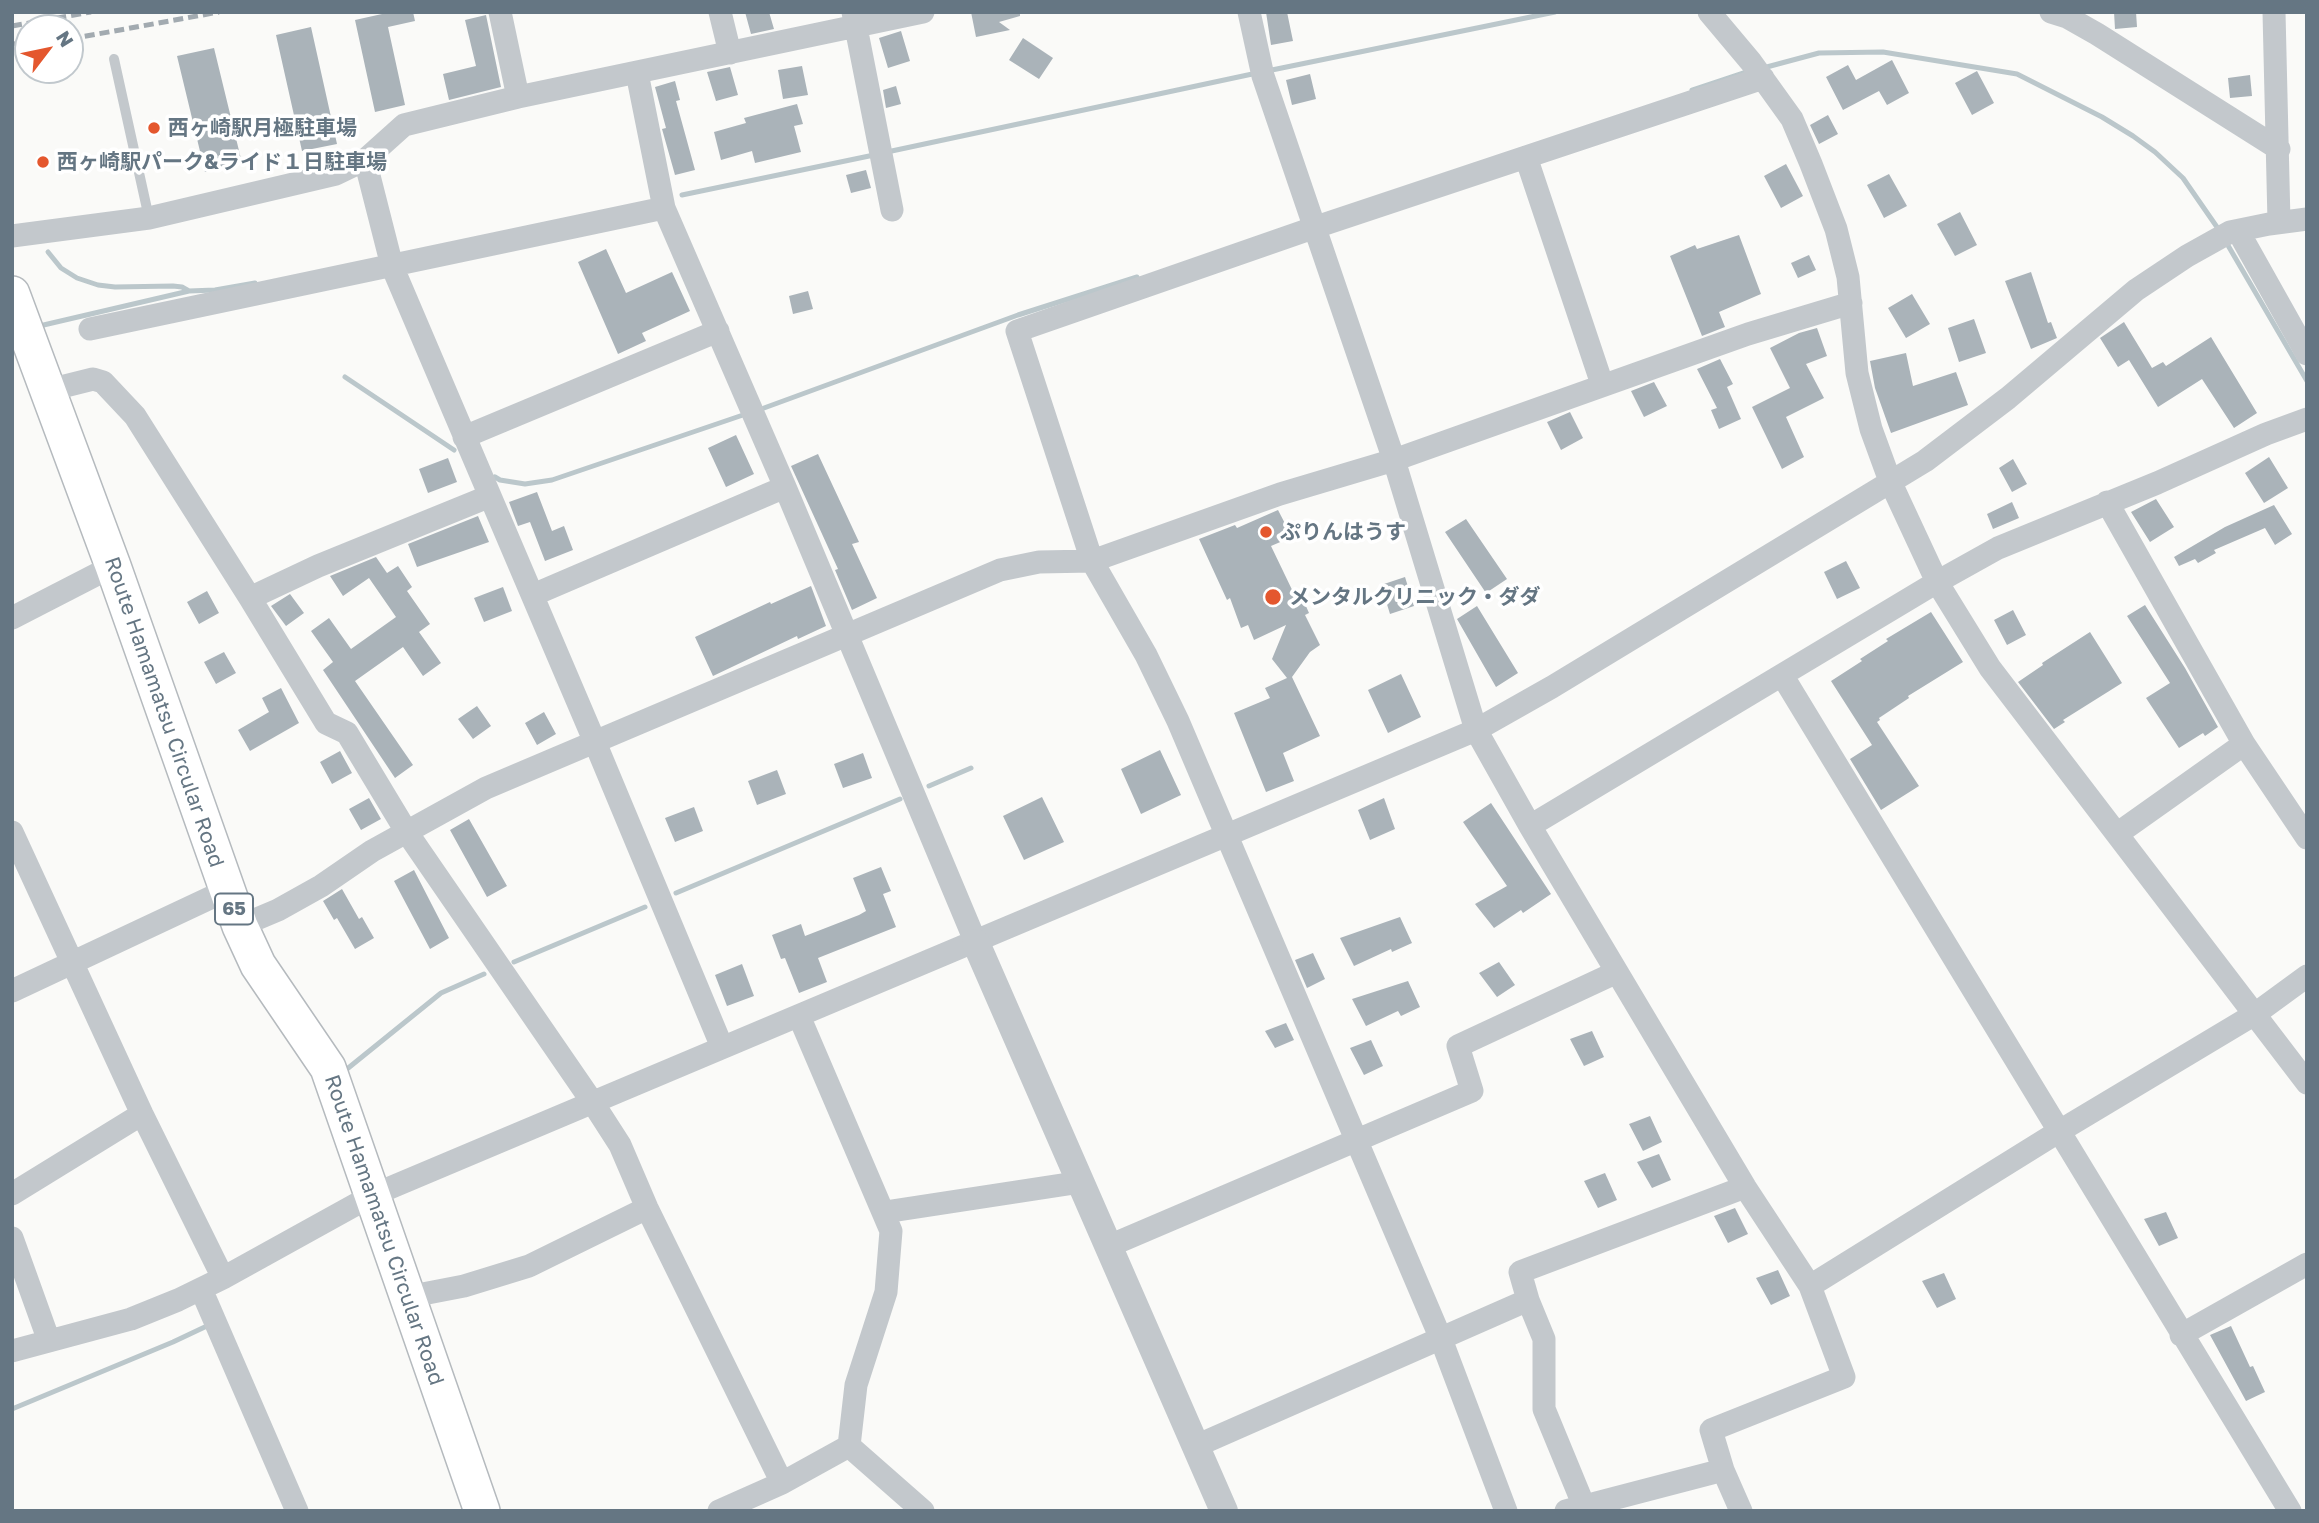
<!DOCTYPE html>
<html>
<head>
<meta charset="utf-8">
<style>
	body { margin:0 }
	#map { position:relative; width:2319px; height:1523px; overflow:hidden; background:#fafaf8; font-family:"Golos Text",sans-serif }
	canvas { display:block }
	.frame { position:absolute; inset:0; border:14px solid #657683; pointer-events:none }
	.north { position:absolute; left:14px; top:14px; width:70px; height:70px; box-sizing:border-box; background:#fff; border:2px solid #c1c8cd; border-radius:50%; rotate:58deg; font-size:19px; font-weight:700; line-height:28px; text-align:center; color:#657683 }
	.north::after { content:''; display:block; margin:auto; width:24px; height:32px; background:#e4572e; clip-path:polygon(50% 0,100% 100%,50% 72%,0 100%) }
</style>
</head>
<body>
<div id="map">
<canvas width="2319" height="1523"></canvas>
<div class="frame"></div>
<div class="north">N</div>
</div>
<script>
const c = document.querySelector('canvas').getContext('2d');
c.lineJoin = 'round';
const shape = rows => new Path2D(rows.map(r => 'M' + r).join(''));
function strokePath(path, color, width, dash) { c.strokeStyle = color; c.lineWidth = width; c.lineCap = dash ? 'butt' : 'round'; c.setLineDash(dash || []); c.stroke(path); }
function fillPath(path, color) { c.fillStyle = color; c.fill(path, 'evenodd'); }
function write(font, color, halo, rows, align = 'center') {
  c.font = font + ' "Golos Text","Noto Sans JP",sans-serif'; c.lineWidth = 7; c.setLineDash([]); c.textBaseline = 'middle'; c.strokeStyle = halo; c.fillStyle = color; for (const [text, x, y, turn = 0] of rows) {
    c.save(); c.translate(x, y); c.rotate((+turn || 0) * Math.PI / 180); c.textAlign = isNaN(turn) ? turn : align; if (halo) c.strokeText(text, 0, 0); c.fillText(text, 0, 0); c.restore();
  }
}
strokePath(shape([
	[1763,68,1819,53,1883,52,2017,74,2102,117,2133,136,2155,152,2183,178,2219,230],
	[1267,71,1555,12],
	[1692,90,1746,72],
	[887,152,1257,73],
	[682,195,874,155],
	[2226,242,2307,381],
	[48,252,61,268,77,278,98,285,115,287,173,286,182,287,189,291,215,290,255,283],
	[35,327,189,291],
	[345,377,454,450],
	[764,408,1018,315,1137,277],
	[495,477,500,480,525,484,552,480,743,415],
	[929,786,971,768],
	[676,893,900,799],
	[514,962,645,907],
	[347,1069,441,993,484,974],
	[12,1409,173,1342,209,1325]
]), '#bbc7cb', 5);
fillPath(shape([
	[391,12,413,12,415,21,388,27,405,105,375,112,355,20],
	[745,12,769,12,774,29,751,34],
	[971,12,1020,12,1020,16,999,22,1010,30,976,37],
	[1266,12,1287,12,1293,41,1271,45],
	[2114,12,2136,12,2137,27,2115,29],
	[486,15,501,87,449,100,443,74,476,66,465,20],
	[311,27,337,144,302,151,276,35],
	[901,31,910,61,888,68,879,38],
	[1023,38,1053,58,1039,79,1009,60],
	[214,48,242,163,205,172,177,56],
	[1892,60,1909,93,1887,105,1879,91,1843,110,1826,77,1848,65,1856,80],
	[802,66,808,95,783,99,778,70],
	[730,67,738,95,716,101,707,72],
	[1977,71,1994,103,1972,115,1955,83],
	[1310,74,1316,99,1292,105,1286,80],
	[2250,75,2252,96,2230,98,2228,78],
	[675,81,680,100,676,101,695,170,675,175,662,129,666,128,655,87],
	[896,86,901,104,886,108,883,90],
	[797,104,803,124,794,126,801,152,755,163,752,151,721,160,714,132,746,123,744,118],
	[1828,115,1838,134,1819,144,1810,125],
	[1786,164,1803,196,1781,208,1764,176],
	[866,170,871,188,851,193,846,175],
	[1889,174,1907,206,1884,218,1867,185],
	[1960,212,1977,245,1955,256,1937,224],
	[1739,235,1761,294,1719,312,1725,327,1702,336,1670,256,1695,245,1697,249],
	[606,249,626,293,672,272,690,311,642,333,646,341,618,354,578,262],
	[1809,255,1816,270,1798,278,1791,263],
	[2031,272,2048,323,2051,322,2057,338,2031,349,2005,281],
	[808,291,813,309,793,314,789,296],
	[1912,294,1930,324,1906,338,1888,308],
	[1974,319,1986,353,1959,362,1948,328],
	[2124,322,2152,368,2163,362,2166,366,2211,337,2257,413,2234,428,2202,379,2158,407,2129,360,2118,367,2100,338],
	[1817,328,1827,356,1806,364,1824,398,1786,417,1804,457,1782,469,1752,407,1790,388,1770,348,1799,333],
	[1906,353,1913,386,1956,372,1968,405,1891,433,1875,388,1870,361],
	[1720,359,1733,384,1727,387,1741,419,1719,429,1711,410,1717,408,1697,369],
	[1654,382,1667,406,1644,417,1631,391],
	[1570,412,1583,438,1561,450,1547,422],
	[736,435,754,474,726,487,708,448],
	[818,454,859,542,852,544,877,598,852,610,835,570,838,569,791,466],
	[2269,457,2288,488,2264,503,2245,473],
	[448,458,457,482,428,493,419,469],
	[2013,459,2027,484,2012,492,1999,468],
	[537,492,552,531,564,526,573,550,545,561,530,522,518,526,509,502],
	[2156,499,2174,527,2150,542,2131,512],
	[2012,502,2019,518,1993,529,1987,514],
	[2274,505,2292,534,2275,545,2265,528,2214,550,2216,553,2198,563,2195,559,2179,566,2174,557,2225,527],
	[1278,510,1292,537,1271,546,1296,598,1301,595,1309,613,1305,615,1320,645,1310,652,1292,677,1320,736,1283,753,1294,781,1266,792,1234,713,1270,698,1265,688,1287,678,1272,659,1286,625,1254,640,1248,625,1241,628,1230,598,1227,600,1199,539,1235,525,1237,528],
	[478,516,489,542,417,567,408,544],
	[1466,519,1507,579,1486,593,1445,532],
	[376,557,387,573,398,566,412,587,407,591,430,624,419,632,441,663,423,676,403,647,355,681,413,765,395,778,323,670,333,662,311,631,329,618,351,649,396,617,369,578,343,596,330,576],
	[1846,561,1860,588,1837,599,1824,572],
	[1405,577,1414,606,1390,614,1381,585],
	[811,586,826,626,798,639,797,636,713,676,695,637,770,602,771,604],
	[503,587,512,611,484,622,474,598],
	[207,591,219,613,199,624,187,602],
	[290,594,304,613,286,626,271,606],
	[2145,605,2185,668,2218,727,2205,736,2203,733,2179,748,2146,698,2170,683,2127,616],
	[1477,606,1518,673,1496,687,1457,619],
	[2013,610,2026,635,2007,645,1994,620],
	[1931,612,1963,662,1908,696,1909,698,1879,718,1880,720,1877,722,1919,786,1881,810,1850,759,1872,745,1831,681,1862,661,1860,659,1888,641,1886,639],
	[2090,632,2122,683,2063,720,2065,722,2054,729,2018,682,2043,665,2042,663],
	[224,652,236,673,216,684,204,662],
	[1401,674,1421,717,1388,733,1368,690],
	[281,688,299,723,250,751,238,730,269,712,262,698],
	[477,706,491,726,473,739,458,719],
	[544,712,556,734,537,745,525,723],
	[1160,750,1181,795,1141,814,1121,769],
	[340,751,352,773,332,784,320,762],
	[863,753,872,778,843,788,834,764],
	[777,770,786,794,757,805,748,781],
	[1042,797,1064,842,1024,860,1003,816],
	[369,798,381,819,361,830,349,809],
	[1384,798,1395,829,1370,840,1358,810],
	[1491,803,1551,894,1523,913,1521,910,1494,928,1475,904,1507,886,1463,822],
	[694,807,703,831,675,842,665,818],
	[469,819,507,886,487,897,450,830],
	[881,867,891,891,883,894,896,927,818,958,827,982,799,993,785,958,781,959,772,935,801,924,805,936,859,915,866,911,853,878],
	[414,870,449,938,430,949,394,881],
	[342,889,359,919,362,917,374,938,355,949,337,918,334,920,323,901],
	[1400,917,1412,943,1392,952,1391,949,1354,966,1340,938],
	[1313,953,1325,979,1307,988,1295,960],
	[1499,962,1515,985,1497,997,1479,973],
	[742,964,754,996,727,1006,715,975],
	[1408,981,1420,1007,1401,1016,1398,1011,1366,1026,1352,999],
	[1286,1023,1294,1040,1275,1048,1265,1031],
	[1592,1031,1604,1057,1584,1066,1570,1039],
	[1371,1040,1383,1066,1364,1075,1350,1048],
	[1650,1116,1662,1142,1643,1151,1629,1124],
	[1659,1154,1671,1180,1652,1188,1637,1162],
	[1605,1173,1617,1200,1598,1208,1584,1181],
	[1735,1208,1748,1234,1728,1243,1714,1216],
	[2166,1212,2178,1238,2159,1246,2144,1219],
	[1778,1270,1790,1296,1771,1305,1756,1278],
	[1944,1273,1956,1299,1937,1308,1922,1281],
	[2231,1326,2250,1367,2253,1366,2265,1392,2246,1401,2210,1335]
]), '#aab3b9');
const primary = shape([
	[12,294,113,566,240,926,258,965,328,1068,482,1511]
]);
strokePath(primary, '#b5babe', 38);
strokePath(shape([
	[114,59,149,218]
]), '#c3c8cc', 10);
strokePath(shape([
	[500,12,518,97],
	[720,12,730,53],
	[853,12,892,210],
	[1249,12,1263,76,1394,460,1476,730,1530,826,1745,1187,1810,1286],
	[1709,12,1751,62,1792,119,1811,164,1836,229,1848,277,1857,373,1871,429,1890,481,1937,582,1990,668,2307,1083],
	[2051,12,2067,17,2097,34,2279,149],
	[2274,12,2279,222],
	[637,73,664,208,785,487,976,943],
	[1526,157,1602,384],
	[365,160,392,266,594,740,722,1047],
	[2238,231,2307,354],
	[12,236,149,218,336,174,365,160,404,125,518,97,923,12],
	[90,329,664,208],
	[49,390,93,379,103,382,135,416,250,598,326,723,347,733,406,831,593,1103,620,1145,647,1208,782,1483],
	[464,437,718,331],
	[2107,502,2244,744,2307,838],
	[533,595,785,487],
	[250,598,318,566,490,496],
	[12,618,113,566],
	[1782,675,2290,1511],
	[1530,826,1937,582,1998,548,2157,483,2266,434,2307,419],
	[12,832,142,1114,223,1278],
	[2117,834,2244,744],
	[240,926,278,910,321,886,372,851,486,788,1000,570,1039,562,1092,561,1280,494,1394,460,1748,334,1851,303],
	[12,991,227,890],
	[799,1016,891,1231,886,1292,856,1385,849,1446,923,1511],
	[12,1194,142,1114],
	[885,1212,1081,1182],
	[12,1238,49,1341],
	[1109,1246,1472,1091,1458,1046,1617,972],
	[201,1289,297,1511],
	[407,1297,464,1286,529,1266,647,1208],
	[1528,1300,1544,1339,1544,1409,1586,1511],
	[2181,1335,2307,1264],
	[12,1351,131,1319,178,1300,223,1278,373,1195,1476,730,1552,687,1925,461,2008,398,2136,290,2187,256,2230,232,2269,224,2307,219],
	[1196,1446,1528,1300,1520,1272,1745,1187],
	[719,1511,782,1483,849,1446],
	[1506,1511,1441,1339,1178,721,1146,655,1092,561,1017,331,1316,227,1763,78],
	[1566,1511,1723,1470],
	[1741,1511,1723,1470,1711,1430,1844,1377,1810,1286,2058,1132,2255,1014,2307,976]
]), '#c3c8cc', 23);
strokePath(shape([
	[976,943,1224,1511]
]), '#c3c8cc', 28);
strokePath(primary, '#fff', 35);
strokePath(shape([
	[12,26,91,12],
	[70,39,219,12],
	[12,44,28,43]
]), '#a2aab0', 5, [10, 5]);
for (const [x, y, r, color] of [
	[154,128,7,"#e4572e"],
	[43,162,7,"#e4572e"],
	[1266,532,7,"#e4572e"],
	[1273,597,9,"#e4572e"]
]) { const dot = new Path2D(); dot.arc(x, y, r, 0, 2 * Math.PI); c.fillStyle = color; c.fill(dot); strokePath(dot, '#fff', 2.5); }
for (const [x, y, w] of [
	[234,909,38]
]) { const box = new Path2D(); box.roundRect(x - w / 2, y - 15.5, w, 31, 5); c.fillStyle = '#fff'; c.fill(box); strokePath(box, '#657683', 2); }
write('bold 19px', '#657683', null, [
	["65",234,909]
]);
write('bold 21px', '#657683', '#fff', [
	["西ヶ崎駅月極駐車場",168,128],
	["西ヶ崎駅パーク&ライド１日駐車場",57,162],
	["ぷりんはうす",1280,532],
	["メンタルクリニック・ダダ",1289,597]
], 'left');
write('21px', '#657683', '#fff', [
	["Route Hamamatsu Circular Road",164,712,71],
	["Route Hamamatsu Circular Road",384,1230,71]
]);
</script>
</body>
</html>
